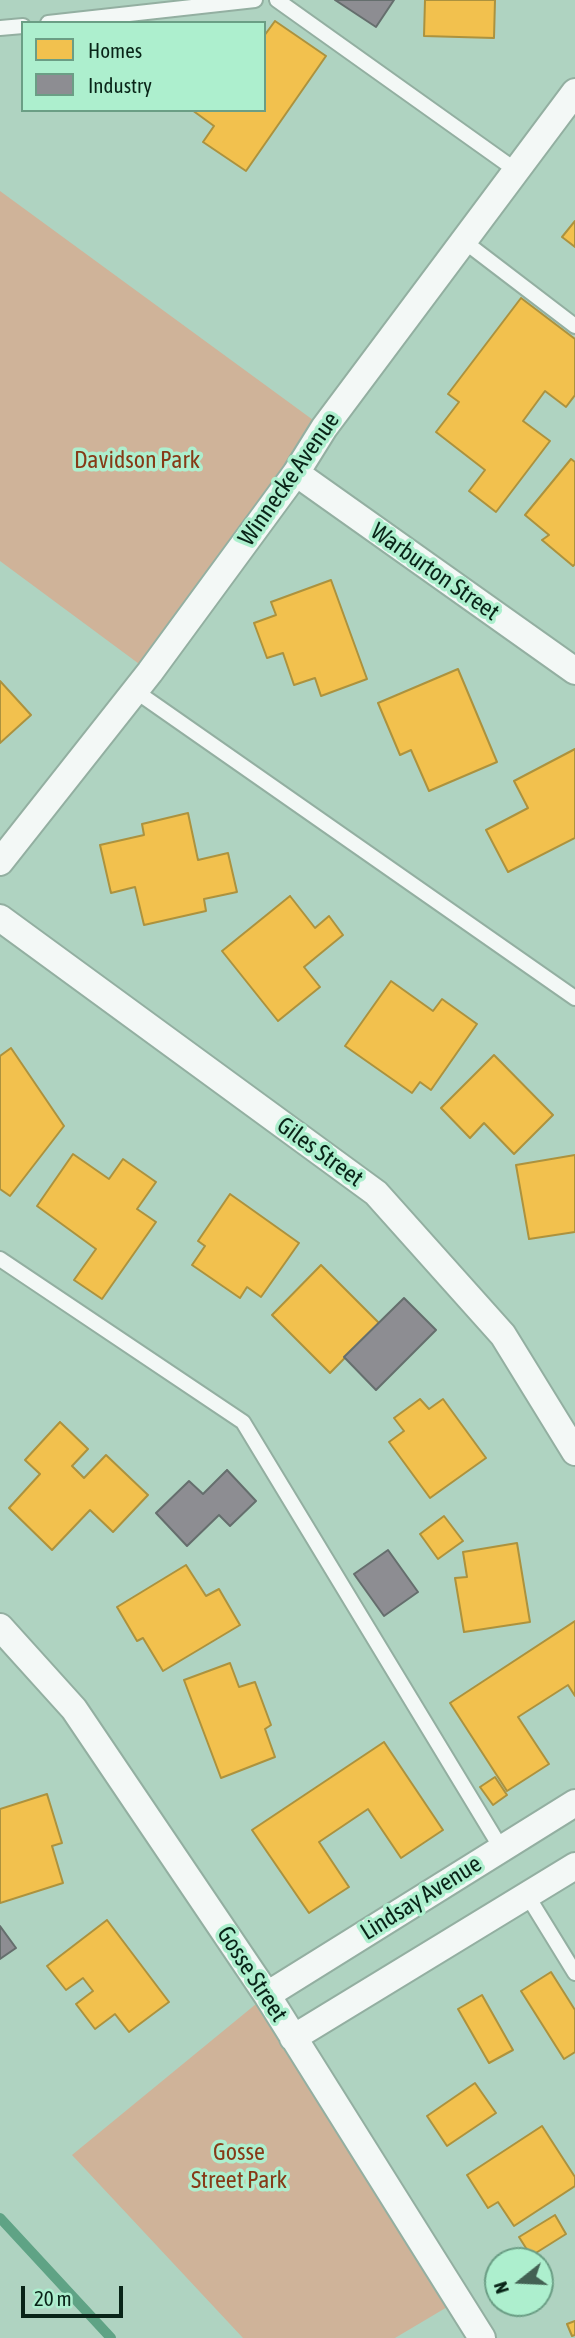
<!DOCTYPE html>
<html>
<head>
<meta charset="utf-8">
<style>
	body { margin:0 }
	#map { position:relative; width:575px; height:2338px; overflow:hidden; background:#afd3c1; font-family:"Asap Condensed",sans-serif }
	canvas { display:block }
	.legend { position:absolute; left:21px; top:21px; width:245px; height:91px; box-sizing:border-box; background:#adefce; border:2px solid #6b9e85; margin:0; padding:9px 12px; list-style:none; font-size:21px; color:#092418 }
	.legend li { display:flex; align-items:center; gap:14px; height:35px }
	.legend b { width:35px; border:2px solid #6b9e85 }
	.north { position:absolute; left:484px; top:2247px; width:70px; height:70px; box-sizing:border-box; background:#adefce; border:2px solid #6b9e85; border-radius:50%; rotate:252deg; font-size:19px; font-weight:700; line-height:28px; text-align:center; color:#092418 }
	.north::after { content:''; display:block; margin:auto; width:24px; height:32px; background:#436153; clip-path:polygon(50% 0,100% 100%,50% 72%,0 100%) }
	.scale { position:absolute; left:21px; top:2286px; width:102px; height:32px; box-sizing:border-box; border:4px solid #092418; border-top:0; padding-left:9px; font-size:21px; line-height:24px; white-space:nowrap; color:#092418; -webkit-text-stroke:5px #adefce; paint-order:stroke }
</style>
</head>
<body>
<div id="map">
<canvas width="575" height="2338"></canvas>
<ul class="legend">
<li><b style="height:19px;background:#f2c14e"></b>Homes</li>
<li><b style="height:19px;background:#8d8d92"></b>Industry</li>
</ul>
<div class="north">N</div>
<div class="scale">20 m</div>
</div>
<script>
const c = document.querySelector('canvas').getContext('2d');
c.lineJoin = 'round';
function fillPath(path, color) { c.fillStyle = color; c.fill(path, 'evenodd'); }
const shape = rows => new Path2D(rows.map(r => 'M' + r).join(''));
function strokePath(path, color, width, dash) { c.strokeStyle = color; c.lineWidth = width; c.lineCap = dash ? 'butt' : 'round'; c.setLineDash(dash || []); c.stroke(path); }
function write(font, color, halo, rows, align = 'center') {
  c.font = font + ' "Asap Condensed",sans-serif'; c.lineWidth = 7; c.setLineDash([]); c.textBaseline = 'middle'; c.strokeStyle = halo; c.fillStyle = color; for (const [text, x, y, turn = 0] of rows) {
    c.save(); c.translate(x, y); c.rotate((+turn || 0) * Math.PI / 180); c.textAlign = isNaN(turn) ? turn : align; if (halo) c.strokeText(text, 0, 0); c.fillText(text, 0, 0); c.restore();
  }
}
fillPath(shape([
	[0,191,324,428,150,672,0,561],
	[267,1995,459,2300,395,2338,243,2338,72,2155]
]), '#cfb399');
const homes = shape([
	[425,0,495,0,494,38,424,36,425,0],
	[275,21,326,56,246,171,203,142,214,126,192,110,264,110,264,36,275,21],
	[575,221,575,247,562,237,575,221],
	[521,298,575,339,575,395,566,407,545,391,523,421,550,441,496,512,469,491,485,470,436,432,459,402,448,394,521,298],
	[571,459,575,462,575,564,573,566,542,540,549,535,525,515,571,459],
	[331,580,367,679,321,696,315,678,294,685,283,653,267,658,254,623,276,615,271,602,331,580],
	[458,669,497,762,429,791,411,750,400,755,378,703,458,669],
	[0,681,31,715,0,743,0,681],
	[575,749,575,838,508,872,486,830,528,808,514,781,575,749],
	[188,813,198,860,228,853,237,892,204,899,206,911,144,925,135,887,111,893,100,845,144,835,142,824,188,813],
	[290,896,315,928,329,916,343,935,304,967,320,987,278,1021,222,951,290,896],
	[391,981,433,1011,442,999,477,1024,431,1090,420,1082,412,1093,345,1046,391,981],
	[11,1048,64,1126,10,1196,0,1189,0,1056,11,1048],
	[494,1055,553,1115,514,1154,484,1123,470,1138,441,1108,494,1055],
	[73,1154,109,1179,123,1159,156,1182,137,1209,156,1222,102,1299,74,1280,96,1249,37,1206,73,1154],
	[575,1155,575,1232,529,1239,516,1165,575,1155],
	[230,1194,299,1243,261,1297,247,1287,240,1298,192,1265,205,1246,198,1241,230,1194],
	[321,1265,379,1323,330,1373,272,1315,321,1265],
	[420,1399,429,1409,443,1399,486,1458,430,1498,389,1442,404,1431,394,1418,420,1399],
	[60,1422,88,1449,72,1466,84,1478,106,1455,148,1495,113,1532,90,1510,52,1550,9,1508,40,1474,25,1460,60,1422],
	[444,1516,463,1541,438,1559,420,1534,444,1516],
	[517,1543,530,1622,464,1632,455,1578,467,1577,463,1552,517,1543],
	[186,1565,206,1596,219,1589,240,1625,163,1671,143,1638,137,1641,117,1607,186,1565],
	[575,1621,575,1696,568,1685,518,1717,549,1764,507,1791,450,1703,575,1621],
	[230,1663,239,1687,255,1682,271,1725,265,1729,275,1757,221,1778,184,1680,230,1663],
	[384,1742,443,1830,401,1858,368,1809,319,1842,349,1887,309,1913,252,1830,384,1742],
	[495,1777,507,1795,493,1805,480,1787,495,1777],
	[47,1794,62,1843,52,1846,63,1883,0,1903,0,1809,47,1794],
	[107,1920,169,2002,129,2032,115,2014,95,2029,76,2004,93,1991,83,1978,66,1990,47,1966,107,1920],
	[551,1972,575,2010,575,2052,564,2059,521,1991,551,1972],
	[482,1995,513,2050,489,2063,458,2009,482,1995],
	[475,2083,496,2113,447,2146,427,2116,475,2083],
	[542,2126,575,2177,575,2186,514,2226,498,2202,488,2208,467,2175,542,2126],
	[555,2215,566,2234,531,2256,519,2237,555,2215],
	[575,2321,575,2335,572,2336,567,2324,575,2321]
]);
fillPath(homes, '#f2c14e');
strokePath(homes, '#ac923e', 2);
const industry = shape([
	[335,0,394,0,376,27,335,0],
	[404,1298,436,1330,376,1390,344,1357,404,1298],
	[227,1470,256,1501,230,1526,219,1515,187,1546,156,1513,189,1481,203,1494,227,1470],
	[388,1550,418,1592,384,1616,354,1574,388,1550],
	[0,1926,16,1948,0,1959,0,1926]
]);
fillPath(industry, '#8d8d92');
strokePath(industry, '#656e6d', 2);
strokePath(shape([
	[0,2218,111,2338]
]), '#5fa385', 10);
const service = shape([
	[277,0,517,171],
	[48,23,255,0],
	[0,28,23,26],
	[465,242,575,326],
	[134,690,575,998],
	[0,1259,243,1422,501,1848],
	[527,1895,575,1973]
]);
const minor = shape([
	[296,473,575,671],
	[0,862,150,672,296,473,324,428,575,92],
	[0,918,376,1193,503,1335,575,1452],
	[0,1627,74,1709,267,1995,482,2338],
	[267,1995,575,1803],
	[293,2038,575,1866]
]);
strokePath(service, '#93afa1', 18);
strokePath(minor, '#93afa1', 30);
strokePath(service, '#f3f8f6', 14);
strokePath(minor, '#f3f8f6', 26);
write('24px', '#863a17', '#adefce', [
	["Davidson Park",137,460],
	["Gosse",239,2152],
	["Street Park",239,2180]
]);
write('24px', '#092418', '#adefce', [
	["Winnecke Avenue",289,479,-55],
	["Warburton Street",435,572,35],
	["Giles Street",320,1152,36],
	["Lindsay Avenue",421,1898,-32],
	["Gosse Street",252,1974,57]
]);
</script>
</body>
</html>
